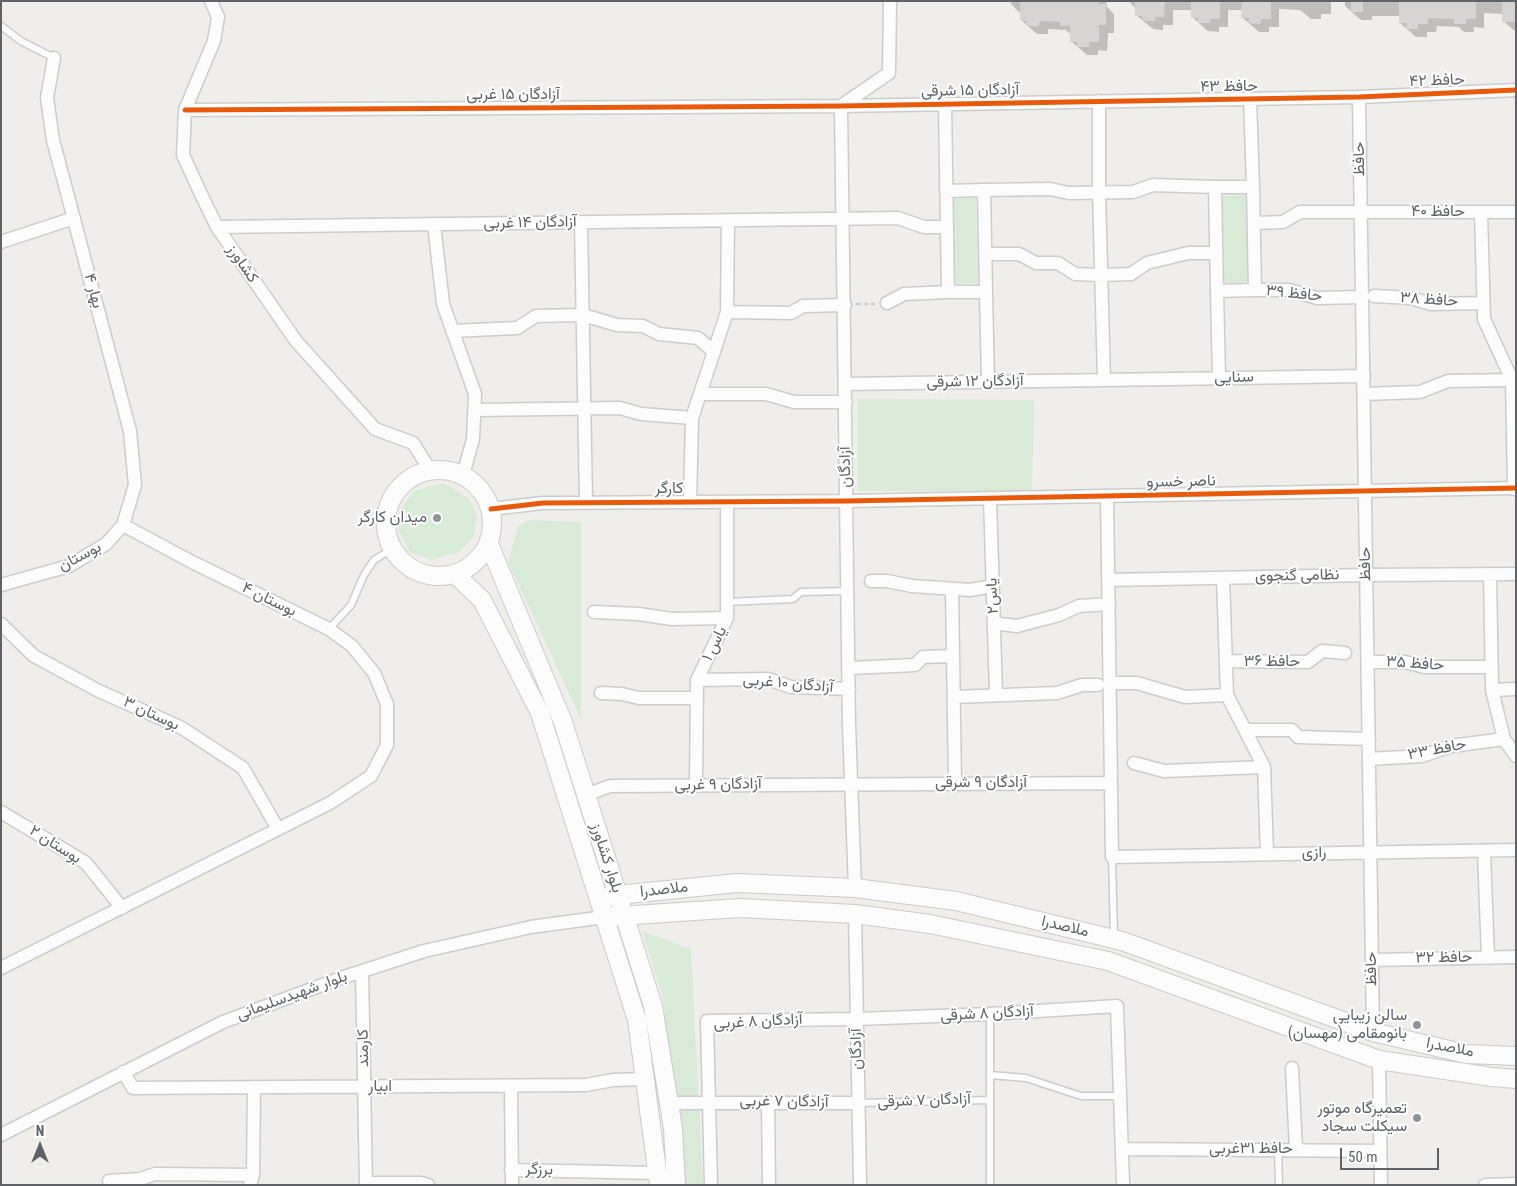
<!DOCTYPE html>
<html>
<head>
<meta charset="utf-8">
<style>
	body { margin:0 }
	#map { position:relative; width:1517px; height:1186px; overflow:hidden; background:#efeeea; font-family:"Roboto Condensed",sans-serif }
	canvas { display:block }
	.frame { position:absolute; inset:0; border:2px solid #5f6368; pointer-events:none }
	.north { position:absolute; left:15px; top:1121px; width:50px; height:50px; -webkit-text-stroke:4px #fff; paint-order:stroke; rotate:0deg; font-size:14px; font-weight:700; line-height:20px; text-align:center; color:#5f6368 }
	.north::after { content:''; display:block; margin:auto; width:18px; height:22px; background:#5f6368; clip-path:polygon(50% 0,100% 100%,50% 72%,0 100%) }
	.scale { position:absolute; left:1340px; top:1148px; width:99px; height:22px; box-sizing:border-box; border:2px solid #5f6368; border-top:0; padding-left:6px; font-size:15px; line-height:18px; white-space:nowrap; color:#5f6368; -webkit-text-stroke:4px #fff; paint-order:stroke }
</style>
</head>
<body>
<div id="map">
<canvas width="1517" height="1186"></canvas>
<div class="frame"></div>
<div class="north">N</div>
<div class="scale">50 m</div>
</div>
<script>
const c = document.querySelector('canvas').getContext('2d');
c.lineJoin = 'round';
function fillPath(path, color) { c.fillStyle = color; c.fill(path, 'evenodd'); }
const shape = rows => new Path2D(rows.map(r => 'M' + r).join(''));
function strokePath(path, color, width, dash) { c.strokeStyle = color; c.lineWidth = width; c.lineCap = dash ? 'butt' : 'round'; c.setLineDash(dash || []); c.stroke(path); }
function write(font, color, halo, rows, align = 'center') {
  c.font = font + ' "Roboto Condensed",Vazirmatn,sans-serif'; c.lineWidth = 4; c.setLineDash([]); c.textBaseline = 'middle'; c.strokeStyle = halo; c.fillStyle = color; for (const [text, x, y, turn = 0] of rows) {
    c.save(); c.translate(x, y); c.rotate((+turn || 0) * Math.PI / 180); c.textAlign = isNaN(turn) ? turn : align; if (halo) c.strokeText(text, 0, 0); c.fillText(text, 0, 0); c.restore();
  }
}
fillPath(shape([
	[1247,195,1248,282,1224,283,1223,196],
	[976,198,978,283,956,284,954,199],
	[857,399,1034,400,1032,491,858,491],
	[444,483,469,499,477,516,473,539,458,552,432,560,410,552,398,529,399,512,414,491],
	[528,520,581,522,581,719,508,562,518,526],
	[642,931,691,949,703,1185,676,1185,663,998]
]), '#d8ebd6');
fillPath(shape([
	[1011,1,1106,1,1107,7,1114,14,1114,33,1108,33,1107,51,1098,50,1098,55,1087,55,1071,41,1070,34,1066,30,1048,29,1048,34,1037,34,1021,20,1020,13,1011,4],
	[1129,1,1331,1,1331,14,1321,14,1321,19,1311,19,1300,10,1279,9,1279,27,1269,27,1269,32,1259,32,1243,18,1243,10,1228,10,1228,27,1219,27,1219,32,1208,31,1192,17,1192,10,1173,10,1173,25,1163,25,1163,30,1153,29,1136,15,1135,8],
	[1345,1,1516,1,1516,32,1503,21,1503,14,1484,13,1484,28,1474,27,1474,32,1464,32,1459,27,1437,26,1436,32,1427,32,1427,37,1416,37,1400,23,1400,16,1372,16,1372,20,1361,20,1345,6]
]), '#0003');
fillPath(shape([
	[1020,1,1099,1,1099,4,1106,4,1106,25,1099,25,1099,42,1089,42,1089,47,1077,47,1077,42,1070,42,1070,26,1060,26,1060,22,1040,21,1039,26,1027,26,1027,21,1020,20],
	[1135,1,1165,1,1164,17,1155,17,1155,21,1142,21,1142,16,1135,16],
	[1191,1,1220,1,1220,19,1210,19,1210,23,1198,23,1198,18,1191,18],
	[1242,1,1271,1,1271,19,1261,19,1261,24,1249,23,1249,18,1241,18],
	[1351,1,1363,1,1363,12,1351,12],
	[1399,1,1476,1,1476,19,1466,19,1466,24,1454,24,1454,19,1428,18,1428,24,1418,24,1418,29,1406,29,1406,23,1399,23],
	[1502,1,1516,1,1516,22,1502,22]
]), '#d6d5d3');
const lane = shape([
	[1,26,21,41,54,58],
	[727,602,793,599,801,592,848,591],
	[329,629,351,605,364,575,374,560,392,549],
	[1112,857,1114,938],
	[990,1014,990,1185],
	[990,1075,1026,1078,1081,1096,1120,1096],
	[858,1103,990,1100],
	[1278,1149,1279,1185]
]);
const street = shape([
	[211,1,218,17,214,41,185,110,183,155,200,192,217,227,296,341,375,429,413,443,430,470],
	[1359,97,1373,1032],
	[1250,99,1253,187],
	[1099,101,1099,192,1104,380],
	[945,104,948,292,986,292,984,190,946,191],
	[841,106,849,725,855,888],
	[841,106,889,73,890,1],
	[185,110,841,106,1359,97,1516,90],
	[984,190,1050,189,1069,193,1133,192,1153,185,1215,187,1253,187,1255,290,1217,291,1215,187],
	[1481,212,1484,319,1512,380,1514,489],
	[581,222,586,503],
	[1254,223,1283,222,1300,212,1516,212],
	[434,224,443,304,475,394,473,439,463,475],
	[217,227,898,218,924,227,947,227],
	[1,242,74,218],
	[986,254,1019,254,1036,263,1058,263,1075,274,1101,275,1131,274,1147,263,1188,253,1216,253],
	[1255,290,1289,290,1317,298,1363,297],
	[1217,291,1219,378],
	[986,292,988,382],
	[1374,296,1411,298,1431,304,1483,303],
	[887,303,904,294,948,292],
	[727,312,791,313,803,306,845,305],
	[452,331,517,328,536,316,583,315,617,325,643,326,659,334,698,338,714,352],
	[845,384,1364,376],
	[700,394,766,394,794,402,846,402],
	[1364,394,1420,392,1448,381,1512,380],
	[475,410,620,408,641,414,692,418],
	[1107,496,1112,857,1516,850],
	[990,498,996,695],
	[690,502,692,418,727,312,728,221],
	[491,509,543,503,847,501,1516,488],
	[1490,574,1492,690,1504,739,1516,756],
	[1223,578,1227,695,1264,767,1267,854],
	[1109,580,1367,575,1516,574],
	[871,581,887,581,912,586,970,590,993,586],
	[1,585,69,566,106,544,123,525,135,485,130,431,53,140,47,98,54,58],
	[952,589,955,783],
	[594,612,638,614,672,619,727,618],
	[1,624,34,656,99,691,182,728,243,768,278,829],
	[1000,624,1017,626,1059,615,1079,606,1109,604],
	[1226,661,1308,662,1322,651,1345,653],
	[1368,662,1405,662,1424,667,1492,667],
	[849,668,915,665,923,657,953,656],
	[697,680,768,679,791,687,849,689],
	[1110,683,1137,683,1185,697,1227,695],
	[1492,690,1516,689],
	[601,693,622,694,639,698,697,698],
	[954,697,1057,693,1082,685,1098,685],
	[1245,730,1292,730,1298,737,1369,739],
	[1369,759,1422,756,1451,746,1504,739],
	[1134,763,1164,771,1264,767],
	[696,785,697,680,727,618,727,502],
	[586,795,610,786,1111,783],
	[1,812,86,863,122,908],
	[1484,851,1488,958],
	[855,914,860,1185],
	[1372,960,1516,957],
	[1,968,330,803,371,776,387,745,387,704,374,673,352,646,329,629,192,562,123,525],
	[362,971,366,1185],
	[1379,1060,1381,1185],
	[1292,1068,1296,1149],
	[123,1072,133,1088,586,1085,613,1080,645,1079],
	[511,1086,512,1185],
	[768,1102,769,1185],
	[669,1103,858,1103],
	[1,1135,223,1022,341,978,424,951,531,927,604,917],
	[1123,1149,1380,1151],
	[511,1170,657,1173],
	[109,1181,140,1179,155,1174,253,1175],
	[366,1183,421,1183,428,1185],
	[250,1185,253,1175,254,1087],
	[711,1185,707,1021,857,1019,990,1014,1117,1006,1123,1185],
	[1485,1185,1516,1184]
]);
const secondary = shape([
	'386 523a53 53 0 1 1 106 0a53 53 0 1 1-106 0Z',
	[489,544,563,722,653,1006,673,1128,676,1185],
	[455,574,482,600,540,713,637,1020,659,1185],
	[599,899,618,895,737,883,855,888,956,901,1122,941,1373,1032,1466,1054,1516,1056],
	[604,917,740,908,855,914,930,924,1108,961,1379,1060,1492,1077,1516,1079]
]);
strokePath(lane, '#cbcccc', 9);
strokePath(street, '#cbcccc', 15);
strokePath(secondary, '#cacacb', 20);
strokePath(shape([
	[856,304,875,304]
]), '#cacfcc', 2.5, [5, 2.5]);
strokePath(lane, '#fdfcfc', 6);
strokePath(street, '#fdfcfc', 12);
strokePath(secondary, '#fdfcfc', 18);
strokePath(shape([
	[185,110,841,106,1359,97,1516,90],
	[491,509,543,503,847,501,1516,488]
]), '#e8590c', 5);
for (const [x, y, r, color] of [
	[437,518,5,"#919496"],
	[1417,1025,5,"#919496"],
	[1417,1118,5,"#919496"]
]) { const dot = new Path2D(); dot.arc(x, y, r, 0, 2 * Math.PI); c.fillStyle = color; c.fill(dot); strokePath(dot, '#fff', 2); }
write('16px', '#5f6368', '#fff', [
	["حافظ ۴۲",1437,81,-2],
	["حافظ ۴۳",1229,87,-1],
	["آزادگان ۱۵ شرقی",970,91,-1],
	["آزادگان ۱۵ غربی",513,95],
	["حافظ",1360,159,-91],
	["حافظ ۴۰",1438,212],
	["آزادگان ۱۴ غربی",530,223,-1],
	["کشاورز",242,264,55],
	["بهار ۴",93,291,75],
	["حافظ ۳۹",1294,294,6],
	["حافظ ۳۸",1429,300,4],
	["سنایی",1234,378,-1],
	["آزادگان ۱۲ شرقی",975,382,-1],
	["آزادگان",846,467,-91],
	["ناصر خسرو",1181,482,-1],
	["کارگر",669,489],
	["بوستان",80,557,-27],
	["حافظ",1366,564,-91],
	["نظامی گنجوی",1297,576,-1],
	["یاس۲",993,596,-92],
	["بوستان ۴",269,600,26],
	["یاس ۱",715,644,-64],
	["حافظ ۳۶",1272,662],
	["حافظ ۳۵",1415,664,4],
	["آزادگان ۱۰ غربی",788,684,5],
	["بوستان ۳",151,714,25],
	["حافظ ۳۳",1437,750,-11],
	["آزادگان ۹ شرقی",981,783],
	["آزادگان ۹ غربی",718,785,-1],
	["بوستان ۲",55,845,32],
	["رازی",1314,853,-1],
	["بلوار کشاورز",606,858,72],
	["ملاصدرا",664,890,-6],
	["ملاصدرا",1065,927,13],
	["حافظ ۳۲",1444,958,-1],
	["حافظ",1372,969,-91],
	["بلوار شهیدسلیمانی",292,996,-20],
	["آزادگان ۸ شرقی",987,1014,-3],
	["آزادگان ۸ غربی",758,1022,-3],
	["کارمند",364,1048,-91],
	["ملاصدرا",1450,1048,11],
	["آزادگان",857,1049,-91],
	["ابیار",380,1087],
	["آزادگان ۷ شرقی",924,1101,-2],
	["آزادگان ۷ غربی",784,1102,1],
	["حافظ ۳۱غربی",1251,1149],
	["برزگر",539,1170,1]
]);
write('16px', '#5f6368', '#fff', [
	["میدان کارگر",427,518],
	["سالن زیبایی",1407,1016],
	["بانومقامی (مهسان)",1407,1034],
	["تعمیرگاه موتور",1407,1109],
	["سیکلت سجاد",1407,1127]
], 'right');
</script>
</body>
</html>
